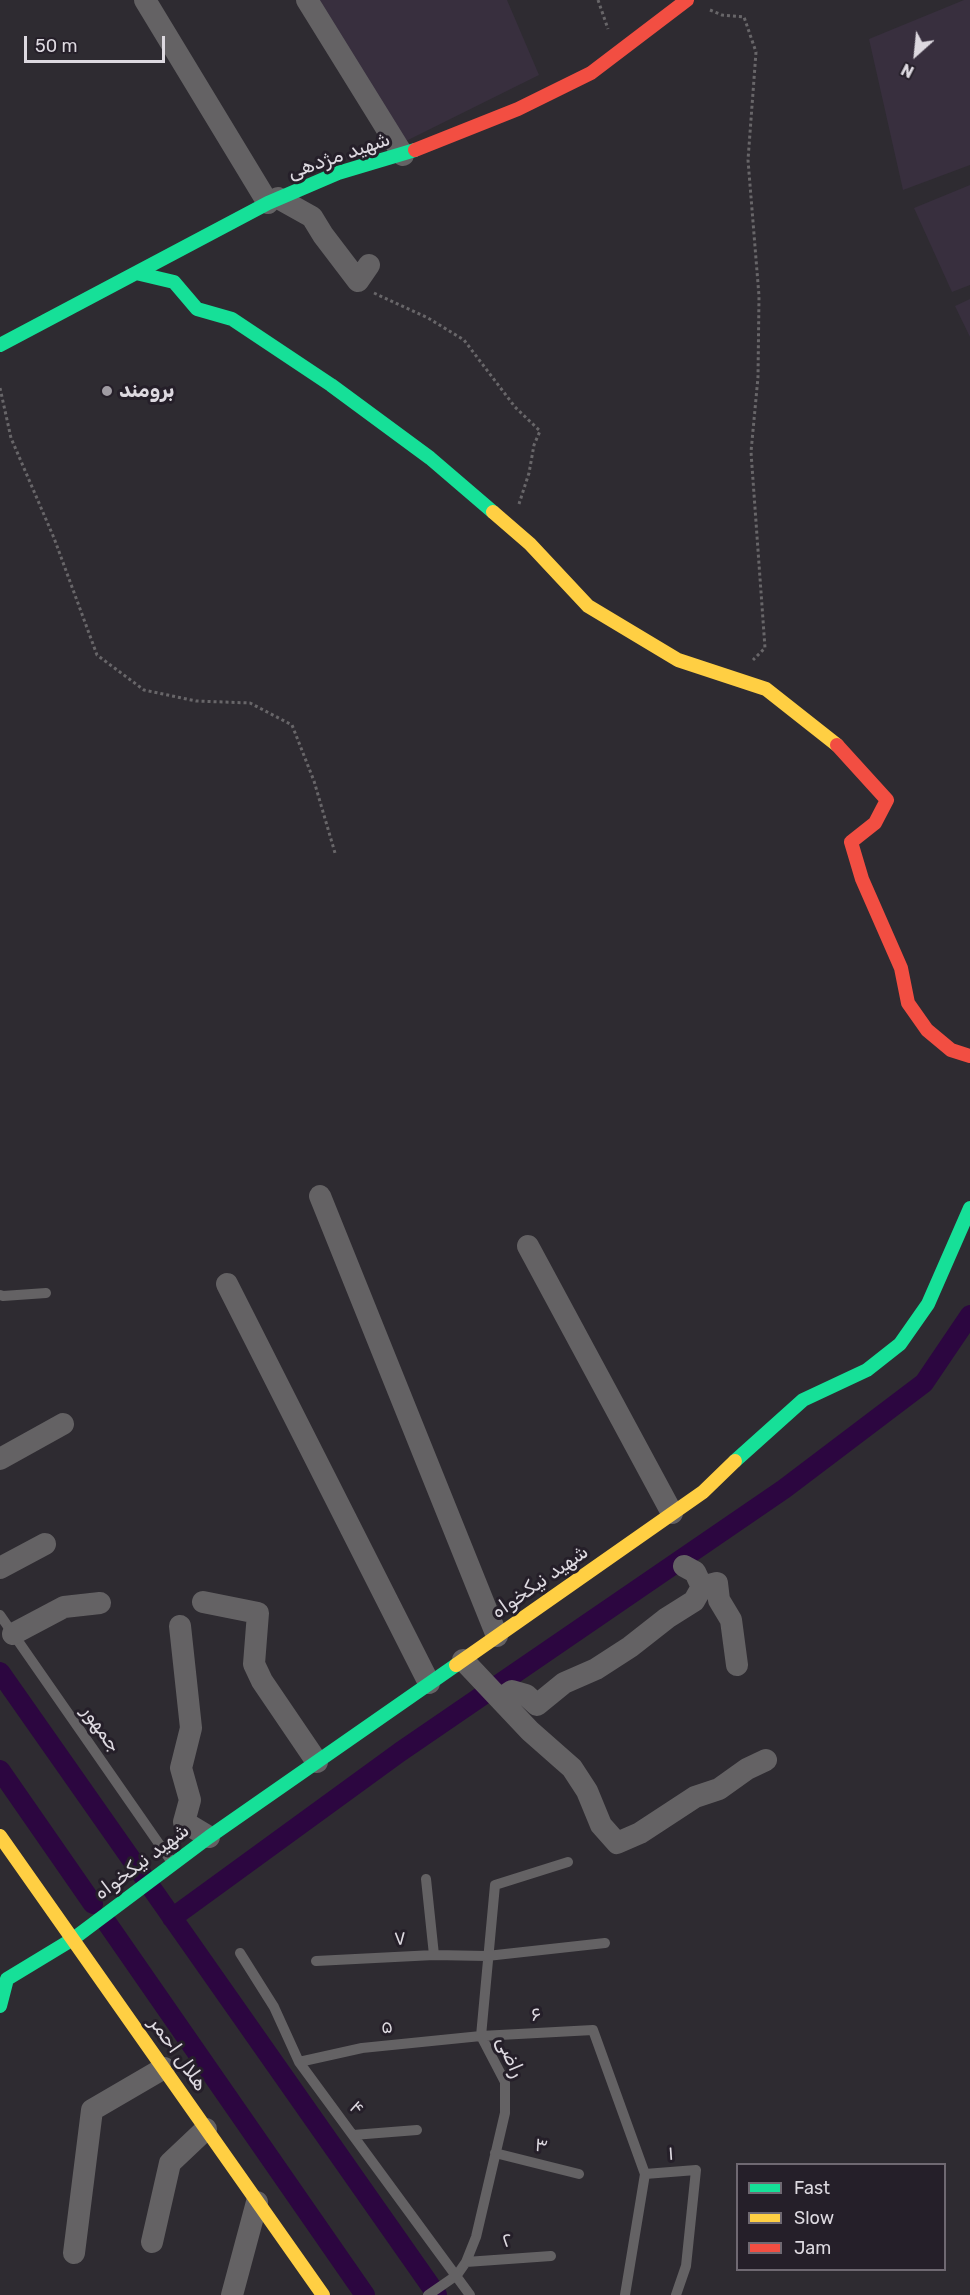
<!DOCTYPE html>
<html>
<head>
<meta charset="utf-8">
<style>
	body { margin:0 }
	#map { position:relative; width:970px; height:2295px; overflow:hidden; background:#2e2b31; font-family:Rubik,sans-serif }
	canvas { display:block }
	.legend { position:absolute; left:736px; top:2163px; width:210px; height:108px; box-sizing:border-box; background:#251f29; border:2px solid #6f6972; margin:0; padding:8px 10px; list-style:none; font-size:18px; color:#ddd9e0 }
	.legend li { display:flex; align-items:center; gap:12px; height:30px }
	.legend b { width:30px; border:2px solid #6f6972 }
	.north { position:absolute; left:886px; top:24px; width:60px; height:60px; -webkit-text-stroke:4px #251f29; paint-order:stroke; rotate:207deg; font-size:16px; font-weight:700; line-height:24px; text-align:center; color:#ddd9e0 }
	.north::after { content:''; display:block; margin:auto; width:21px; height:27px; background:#ddd9e0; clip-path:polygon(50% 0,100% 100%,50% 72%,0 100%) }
	.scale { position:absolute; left:24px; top:36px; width:141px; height:27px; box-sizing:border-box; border:3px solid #ddd9e0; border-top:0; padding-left:8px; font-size:18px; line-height:21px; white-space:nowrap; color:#ddd9e0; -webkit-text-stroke:4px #251f29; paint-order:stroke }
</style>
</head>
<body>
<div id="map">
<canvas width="970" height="2295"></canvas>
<ul class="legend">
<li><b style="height:8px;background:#16e098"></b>Fast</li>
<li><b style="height:8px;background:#ffcf43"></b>Slow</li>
<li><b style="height:8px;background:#f24e42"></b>Jam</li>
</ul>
<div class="north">N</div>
<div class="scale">50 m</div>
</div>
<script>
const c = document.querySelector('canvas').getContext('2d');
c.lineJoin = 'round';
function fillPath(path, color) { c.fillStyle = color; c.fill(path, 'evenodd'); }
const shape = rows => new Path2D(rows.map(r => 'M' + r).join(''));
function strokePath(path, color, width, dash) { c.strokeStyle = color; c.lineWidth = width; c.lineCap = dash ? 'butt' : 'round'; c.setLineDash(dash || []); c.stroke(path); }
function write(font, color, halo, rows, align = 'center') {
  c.font = font + ' Rubik,"Noto Sans Arabic",sans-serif'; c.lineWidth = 6; c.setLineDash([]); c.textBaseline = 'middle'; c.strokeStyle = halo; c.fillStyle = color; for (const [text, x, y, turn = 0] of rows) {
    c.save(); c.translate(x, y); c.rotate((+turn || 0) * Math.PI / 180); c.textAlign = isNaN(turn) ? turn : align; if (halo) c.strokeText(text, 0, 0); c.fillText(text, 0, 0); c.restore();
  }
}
fillPath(shape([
	[317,0,507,0,539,75,406,141],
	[964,0,970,0,970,165,903,190,869,39],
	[970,185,970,285,952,292,914,208],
	[970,299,970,337,955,306]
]), '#382f3e');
strokePath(shape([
	[0,1672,437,2295],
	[0,1770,93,1904],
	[172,1918,400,1752,784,1489,924,1383,970,1315],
	[107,1923,365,2295]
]), '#2c0640', 20);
strokePath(shape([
	[598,0,608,29],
	[710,10,722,15,744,17,756,52,748,160,759,296,758,377,751,452,765,648,753,660],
	[374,293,428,318,464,340,515,407,540,431,534,445,529,473,519,504],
	[0,388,11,438,54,538,97,655,144,690,196,701,250,703,292,725,314,781,335,853]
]), '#686669', 3, [3, 3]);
strokePath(shape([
	[0,1295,3,1296,46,1293],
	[0,1615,171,1861],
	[426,1879,434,1955],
	[240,1953,274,2007,299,2062,470,2295],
	[316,1961,434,1955,487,1956,605,1943],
	[299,2062,362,2048,481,2036,593,2030,645,2174],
	[353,2135,417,2130],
	[495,2153,579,2174],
	[466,2262,551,2256],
	[428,2295,457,2275,466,2262,476,2237,505,2113,505,2082,481,2036,495,1885,568,1862],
	[625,2295,645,2174,696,2170,686,2266,676,2295]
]), '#646264', 10);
strokePath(shape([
	[145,0,268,203],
	[307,0,403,155],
	[278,198,312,217,323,235,358,281,369,265],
	[320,1196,497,1636],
	[528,1246,672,1513],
	[227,1284,429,1683],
	[0,1459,63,1424],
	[684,1566,695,1572,702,1587,717,1583,719,1600,731,1620,737,1665],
	[0,1568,45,1544],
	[203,1602,258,1613,254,1664,262,1681,317,1762],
	[180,1626,191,1728,181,1768,190,1800,184,1822,209,1837],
	[13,1634,64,1607,100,1603],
	[463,1660,530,1731,572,1768,587,1791,601,1825,617,1843,640,1833,695,1797,719,1789,747,1769,766,1760],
	[500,1699,512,1691,526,1695,537,1705,564,1683,596,1669,630,1647,667,1618,694,1601,702,1587],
	[152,2242,170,2163,206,2129],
	[74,2253,92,2110,164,2068],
	[232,2295,257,2202]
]), '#646264', 22);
strokePath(shape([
	[136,273,174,282,197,309,232,319,331,385,430,458,493,512],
	[0,345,268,203,338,173,415,150],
	[735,1461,803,1400,867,1370,900,1344,928,1304,970,1208],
	[0,2006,7,1979,73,1939,209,1837,456,1665]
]), '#16e098', 14);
strokePath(shape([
	[493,512,530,544,588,606,678,660,766,689,837,745],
	[456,1665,703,1492,735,1461],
	[0,1836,323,2295]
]), '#ffcf43', 14);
strokePath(shape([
	[415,150,518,109,591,73,687,0],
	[837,745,887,800,875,823,851,842,862,879,901,968,908,1003,927,1030,951,1050,970,1056]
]), '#f24e42', 14);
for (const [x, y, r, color] of [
	[107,391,6,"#a09ca3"]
]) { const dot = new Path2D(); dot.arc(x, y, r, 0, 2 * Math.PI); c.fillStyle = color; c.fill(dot); strokePath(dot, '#251f29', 2); }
write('20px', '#ddd9e0', '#251f29', [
	["شهید مژدهی",339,156,-19],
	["شهید نیکخواه",540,1582,-35],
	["جمهور",101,1729,55],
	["شهید نیکخواه",142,1862,-37],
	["۷",400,1939,-3],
	["۶",536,2015,-3],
	["۵",387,2027,-6],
	["هلال احمر",178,2054,55],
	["راضی",510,2057,67],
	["۴",356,2108,53],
	["۳",541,2146,14],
	["۱",671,2154,-4],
	["۲",507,2241,-4]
]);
write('bold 20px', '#ddd9e0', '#251f29', [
	["برومند",119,391]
], 'left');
</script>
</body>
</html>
